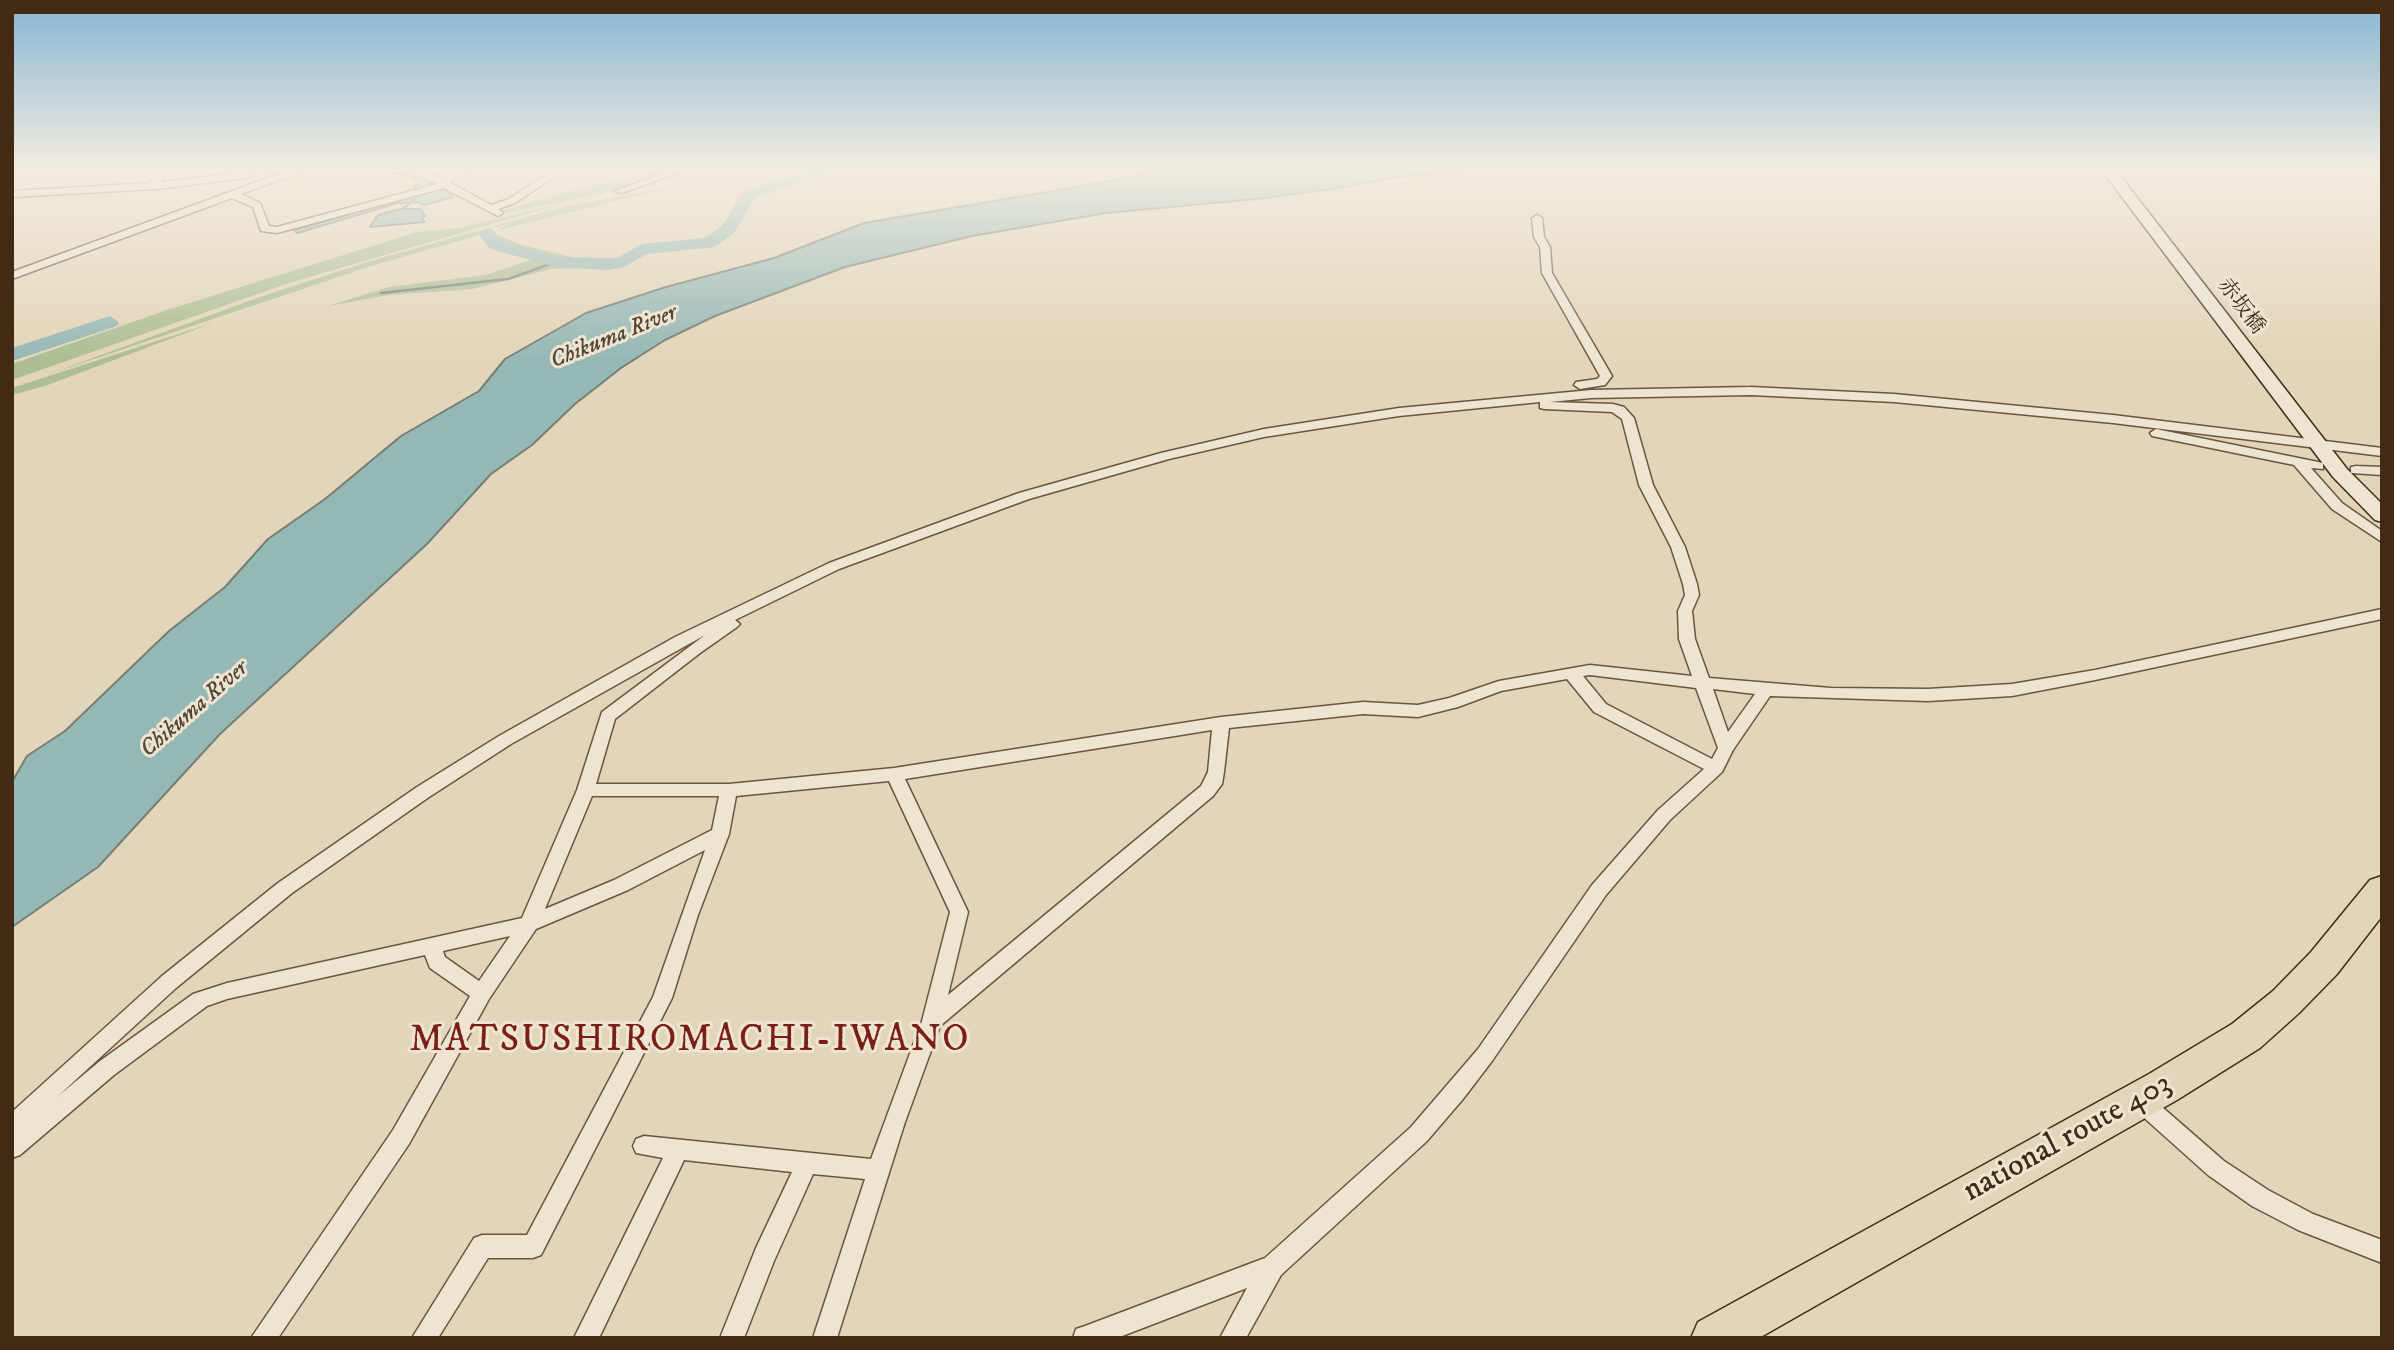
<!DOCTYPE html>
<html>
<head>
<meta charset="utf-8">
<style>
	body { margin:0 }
	#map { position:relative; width:2394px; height:1350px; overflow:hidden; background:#e3d5b9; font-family:"IM FELL DW Pica",serif }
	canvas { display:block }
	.frame { position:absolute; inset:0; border:14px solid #432a15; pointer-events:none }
</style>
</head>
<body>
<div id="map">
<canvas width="2394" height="1350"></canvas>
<div class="frame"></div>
</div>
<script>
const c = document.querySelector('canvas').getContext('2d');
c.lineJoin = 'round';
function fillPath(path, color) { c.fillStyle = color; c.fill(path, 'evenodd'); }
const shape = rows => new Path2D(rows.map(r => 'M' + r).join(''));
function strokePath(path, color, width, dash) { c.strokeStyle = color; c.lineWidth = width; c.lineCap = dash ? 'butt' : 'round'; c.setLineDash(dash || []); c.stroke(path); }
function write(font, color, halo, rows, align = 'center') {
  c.font = font + ' "IM FELL DW Pica","Noto Serif JP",serif'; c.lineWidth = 6; c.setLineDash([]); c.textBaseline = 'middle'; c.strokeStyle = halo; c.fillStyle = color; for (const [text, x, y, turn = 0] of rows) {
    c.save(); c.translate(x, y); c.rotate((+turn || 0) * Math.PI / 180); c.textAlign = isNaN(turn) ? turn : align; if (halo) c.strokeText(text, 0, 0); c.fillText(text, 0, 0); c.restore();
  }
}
fillPath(shape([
	[665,169,680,169,610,192,506,213,501,211,578,189],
	[684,184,499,230,507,225,486,228,564,207],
	[564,203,289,283,12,380,12,364,167,310,417,232,458,228],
	[477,231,480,235,371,266,49,374,260,297,370,261],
	[490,232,522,245,576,258,582,268,552,269,472,289,389,295,328,306,389,287,485,275,531,260,523,255,495,247,482,234],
	[215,322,45,386,12,395,12,388]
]), '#adbe95');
const water = shape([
	[1161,169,1497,169,1397,177,1338,188,1257,199,1106,213,972,236,845,267,715,316,665,340,621,368,575,404,532,445,491,474,427,544,220,734,98,867,12,927,12,782,27,756,65,731,169,631,225,587,268,539,325,499,401,436,479,391,505,359,586,313,666,287,774,258,864,223,1106,182,1161,169],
	[414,176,448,191,453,197,424,205,418,202,398,203,297,233,294,230,409,197,417,184,414,176],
	[401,209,420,209,425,216,422,218,424,222,370,227,378,215,401,209]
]);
fillPath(water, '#96b8b5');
strokePath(water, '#757f75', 2);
strokePath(shape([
	[305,171,331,172],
	[392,172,417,178],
	[404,208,414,200],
	[381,293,508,279,556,262]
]), '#757f75', 2.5);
fillPath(shape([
	[816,169,839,169,836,172,756,197,734,233,715,247,647,254,622,268,608,270,556,267,490,249,478,233,486,228,492,229,502,241,557,257,617,258,642,244,704,238,722,226,744,191,816,169],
	[110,316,119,322,117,326,12,361,12,348,110,316]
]), '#96b8b5');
const street = shape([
	[156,169,165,169,161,182,247,172,252,175,247,178,155,189,12,197,12,191,151,183,156,169],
	[229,169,423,169,441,178,463,169,474,169,449,182,491,205,509,199,555,169,566,169,515,203,498,209,503,213,498,216,444,188,277,233,261,231,253,207,232,198,12,279,12,272,284,172,234,172,229,169],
	[301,172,415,172,437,184,277,227,269,226,260,203,241,194,301,172],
	[676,169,689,169,622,193,614,191,676,169],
	[1537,215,1542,218,1544,237,1550,247,1552,273,1612,376,1605,385,1580,389,1574,385,1576,382,1597,379,1600,376,1542,273,1540,247,1534,237,1532,218,1537,215],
	[1751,387,1894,394,2113,415,2382,448,2382,456,2113,423,1894,402,1751,395,1591,398,1550,402,1613,404,1624,407,1634,418,1653,485,1685,547,1697,584,1699,595,1692,611,1695,639,1709,678,1831,688,1928,689,2012,684,2095,670,2382,609,2382,619,2095,680,2012,696,1928,701,1770,696,1733,750,1722,772,1670,820,1606,895,1492,1061,1463,1099,1427,1141,1281,1275,1246,1338,1220,1338,1247,1288,1117,1338,1073,1338,1076,1329,1085,1326,1265,1258,1411,1127,1478,1049,1592,885,1658,810,1704,769,1594,712,1567,679,1501,691,1458,707,1418,717,1363,714,1229,728,1224,772,1222,784,1213,796,940,1026,905,1122,837,1338,813,1338,865,1179,813,1174,774,1261,744,1338,720,1338,756,1248,792,1172,684,1160,599,1338,574,1338,663,1158,636,1153,633,1146,636,1139,644,1136,871,1159,922,1021,950,912,889,781,736,796,729,834,698,915,672,998,541,1255,533,1258,488,1258,438,1338,412,1338,474,1238,482,1235,527,1235,653,997,705,850,628,890,536,929,489,999,409,1144,278,1338,251,1338,393,1130,470,996,430,968,425,955,227,999,207,1006,114,1075,20,1155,12,1158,12,1112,162,976,278,883,417,787,499,736,675,637,829,563,1019,493,1161,453,1264,429,1399,408,1591,390,1751,387],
	[1540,402,1540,408,1544,409,1612,412,1622,419,1639,485,1671,547,1683,584,1685,595,1678,611,1679,639,1692,676,1590,665,1499,681,1449,698,1418,705,1363,702,1221,717,894,768,729,784,596,784,615,719,700,653,737,627,740,624,735,620,839,569,1029,499,1169,459,1264,437,1399,416,1540,402],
	[705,635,602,712,577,790,522,918,227,983,193,994,100,1061,57,1097,176,988,292,893,429,797,511,744,705,635],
	[1590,675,1696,688,1718,748,1712,759,1606,704,1583,676,1590,675],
	[1713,689,1755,694,1728,732,1713,689],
	[1212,730,1208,772,1201,786,948,995,968,912,905,779,1212,730],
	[592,796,719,796,712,830,614,880,545,909,592,796],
	[510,936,479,981,445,957,443,951,510,936],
	[2156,429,2323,463,2323,469,2311,468,2342,503,2382,531,2382,542,2332,509,2294,465,2152,436,2150,433,2156,429],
	[2356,466,2382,467,2382,475,2351,473,2351,467,2356,466],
	[2139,1090,2146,1093,2224,1161,2268,1190,2313,1214,2382,1240,2382,1263,2298,1230,2252,1206,2208,1175,2132,1107,2128,1100,2132,1093,2139,1090]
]);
const secondary = shape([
	[2101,169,2115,169,2347,469,2382,504,2382,522,2375,520,2333,477,2101,169]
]);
const highway = shape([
	[2382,876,2382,916,2337,974,2299,1013,2260,1048,2177,1100,1759,1338,1691,1338,1698,1322,2149,1074,2232,1024,2273,991,2311,952,2370,880,2382,876]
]);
strokePath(street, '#6b553e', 3);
strokePath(secondary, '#432a15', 3);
strokePath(highway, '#432a15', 3);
fillPath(street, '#ede4d2');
fillPath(secondary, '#ede4d2');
fillPath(highway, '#e3d5b9');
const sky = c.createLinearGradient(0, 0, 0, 358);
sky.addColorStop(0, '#87b6d4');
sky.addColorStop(0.47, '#f2ece0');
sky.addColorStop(1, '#f2ece000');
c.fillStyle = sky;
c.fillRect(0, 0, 2394, 358);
write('21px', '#432a15', '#ede4d2', [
	["赤坂橋",2240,307,53]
]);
write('italic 23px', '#544635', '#ede4d2', [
	["Chikuma River",614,338,-22],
	["Chikuma River",195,710,-41]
]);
write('32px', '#432a15', '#ede4d2', [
	["national route 403",2068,1139,-29]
]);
c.letterSpacing = '2px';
write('37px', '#7a1f14', '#ede4d2', [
	["MATSUSHIROMACHI-IWANO",690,1042]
]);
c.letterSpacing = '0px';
</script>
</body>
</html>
